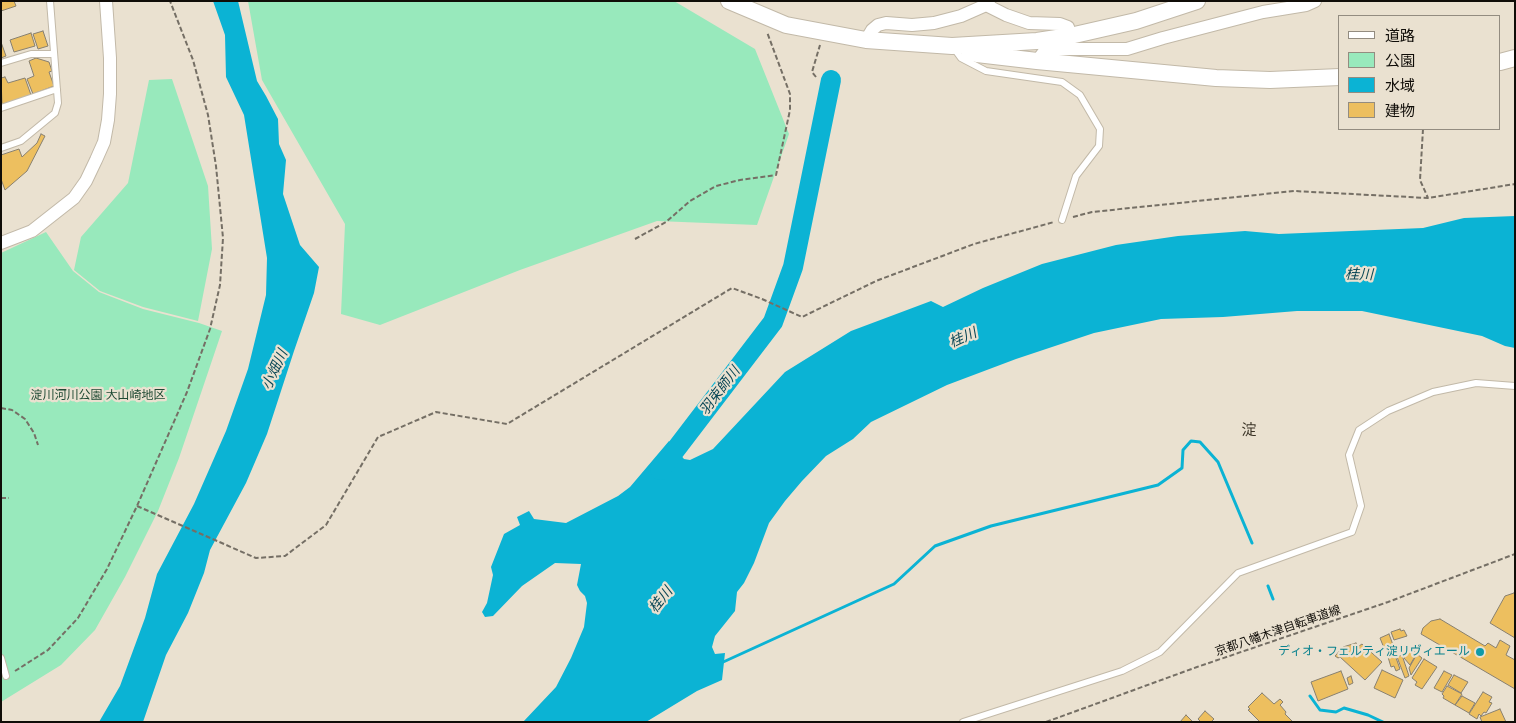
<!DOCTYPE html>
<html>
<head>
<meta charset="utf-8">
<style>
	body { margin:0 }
	#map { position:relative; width:1516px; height:723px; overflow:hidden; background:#eae1d0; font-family:"IBM Plex Sans","Noto Sans JP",sans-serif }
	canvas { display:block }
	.frame { position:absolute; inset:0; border:2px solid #100d08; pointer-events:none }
	.legend { position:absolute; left:1338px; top:15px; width:162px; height:115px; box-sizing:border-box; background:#eae1d0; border:1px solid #938c80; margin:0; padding:6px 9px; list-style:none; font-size:15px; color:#100d08 }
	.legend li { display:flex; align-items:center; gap:10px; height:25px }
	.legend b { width:25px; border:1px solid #938c80 }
</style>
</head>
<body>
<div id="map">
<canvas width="1516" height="723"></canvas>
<div class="frame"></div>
<ul class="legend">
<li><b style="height:6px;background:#fff"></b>道路</li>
<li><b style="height:14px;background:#98e9bc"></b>公園</li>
<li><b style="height:14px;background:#0bb3d4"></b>水域</li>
<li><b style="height:14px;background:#edbf5f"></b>建物</li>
</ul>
</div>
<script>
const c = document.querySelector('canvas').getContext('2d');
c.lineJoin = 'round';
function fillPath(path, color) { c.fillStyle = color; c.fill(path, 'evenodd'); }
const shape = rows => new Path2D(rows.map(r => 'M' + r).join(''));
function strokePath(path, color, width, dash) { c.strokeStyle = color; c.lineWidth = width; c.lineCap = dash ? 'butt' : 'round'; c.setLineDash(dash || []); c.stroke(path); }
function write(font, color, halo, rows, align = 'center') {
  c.font = font + ' "IBM Plex Sans","Noto Sans JP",sans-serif'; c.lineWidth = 4.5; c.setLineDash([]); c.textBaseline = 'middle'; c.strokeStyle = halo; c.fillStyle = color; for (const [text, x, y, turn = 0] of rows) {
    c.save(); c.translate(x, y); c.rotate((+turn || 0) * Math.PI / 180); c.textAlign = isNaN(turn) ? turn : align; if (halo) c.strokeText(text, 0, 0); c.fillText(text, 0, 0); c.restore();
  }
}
fillPath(shape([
	[248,1,674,1,755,49,789,134,757,225,657,221,520,270,380,325,341,314,345,224,262,80],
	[172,79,208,186,212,249,198,321,143,307,100,291,74,270,81,237,128,183,149,80],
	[46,232,73,271,99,292,143,309,199,323,222,331,179,458,158,511,125,577,95,630,61,665,1,702,1,253]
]), '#98e9bc');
fillPath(shape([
	[213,1,238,1,257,81,266,96,278,119,279,144,286,160,283,194,300,245,319,267,314,293,294,351,267,434,246,483,210,550,204,573,188,613,166,655,143,722,99,722,120,686,145,618,157,574,194,504,226,431,248,369,266,295,267,258,244,115,226,77,225,35],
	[1515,216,1515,348,1505,346,1482,336,1362,311,1297,311,1223,317,1161,319,1094,333,1016,359,947,385,871,422,853,439,826,456,802,481,785,501,769,523,754,563,744,583,737,592,735,611,715,636,712,647,715,654,725,653,722,680,697,691,646,722,523,722,556,687,571,658,584,627,587,603,585,596,580,591,577,585,581,564,555,563,522,586,493,616,485,617,482,612,487,603,493,575,491,567,504,534,520,525,517,517,529,511,534,519,566,523,618,496,630,487,669,441,684,459,690,460,713,449,785,372,851,331,931,301,943,307,983,288,1042,264,1116,245,1178,236,1245,231,1279,234,1423,228,1464,218]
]), '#0bb3d4');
strokePath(shape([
	[1268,586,1273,599],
	[721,663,894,584,935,546,991,526,1158,485,1182,468,1183,450,1191,441,1200,442,1218,462,1252,543],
	[1310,696,1320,710,1336,712,1344,708,1368,715,1383,722]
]), '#0bb3d4', 3);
strokePath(shape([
	[660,470,773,322,793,267,831,80]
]), '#0bb3d4', 20);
const building = shape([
	[1,1,14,1,16,6,1,11,1,1],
	[43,31,48,46,38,49,33,34,43,31],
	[31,33,35,46,14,52,10,40,31,33],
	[1,42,6,56,1,58,1,42],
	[36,58,49,62,52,71,49,72,54,86,33,94,27,79,34,76,29,61,36,58],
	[5,77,8,83,25,78,31,95,2,105,1,78,5,77],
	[41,134,45,136,27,171,5,190,1,179,1,155,19,149,22,157,37,143,41,134],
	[1514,593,1515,594,1515,638,1490,623,1505,596,1514,593],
	[1440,619,1485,646,1488,643,1496,648,1500,640,1510,646,1506,655,1515,660,1515,689,1421,634,1423,628,1431,621,1440,619],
	[1400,629,1401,631,1404,630,1407,636,1394,640,1391,632,1400,629],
	[1389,634,1393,645,1384,648,1380,638,1389,634],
	[1356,643,1359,646,1362,644,1382,662,1365,680,1340,657,1338,658,1335,656,1343,647,1356,643],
	[1410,649,1417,653,1410,665,1404,658,1410,649],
	[1417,654,1422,658,1411,675,1409,668,1417,654],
	[1395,655,1400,669,1396,671,1394,666,1391,667,1388,657,1395,655],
	[1402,655,1409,676,1405,678,1397,657,1402,655],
	[1424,659,1437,667,1422,689,1415,685,1417,682,1412,678,1424,659],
	[1382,670,1403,680,1395,698,1374,688,1382,670],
	[1341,671,1348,689,1318,701,1311,682,1341,671],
	[1444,671,1452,675,1442,692,1434,688,1444,671],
	[1454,675,1468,682,1461,693,1448,685,1454,675],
	[1351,676,1353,683,1349,685,1347,678,1351,676],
	[1447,686,1462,694,1455,705,1443,698,1444,696,1442,694,1447,686],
	[1483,692,1492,697,1489,702,1492,703,1486,713,1484,712,1481,716,1479,714,1477,719,1469,714,1483,692],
	[1262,693,1274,704,1280,699,1283,702,1280,705,1286,712,1285,714,1293,722,1260,722,1248,710,1250,709,1248,707,1262,693],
	[1462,696,1475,703,1469,713,1455,705,1462,696],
	[1500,709,1506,722,1482,722,1480,717,1500,709],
	[1205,711,1214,719,1211,722,1201,722,1198,719,1205,711],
	[1186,715,1193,722,1180,722,1186,715]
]);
fillPath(building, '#edbf5f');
strokePath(building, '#888070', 1);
const service = shape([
	[953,47,961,58,986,71,1062,82,1080,95,1100,129,1099,146,1076,176,1062,220],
	[1,63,31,54,54,54],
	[1,108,57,89],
	[1,148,21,141,55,113,58,103,50,1],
	[1,658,6,676],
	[963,722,1122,671,1160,652,1238,573,1352,532,1361,506,1349,455,1359,430,1388,411,1433,392,1476,383,1515,386]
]);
const minor = shape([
	[986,5,1006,15,1029,23,1060,24,1068,27,1070,36],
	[866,40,872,30,878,25,886,23,912,25,934,23,961,16,986,5,989,1],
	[1037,61,1046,49,1127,49,1163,38,1263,12,1306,5,1315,1],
	[1,243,32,231,74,198,86,181,96,160,104,142,108,120,110,94,110,58,106,1]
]);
const tertiary = shape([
	[729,1,786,25,866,40,952,46,1037,41,1070,36,1136,21,1197,1],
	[969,52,977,54,1037,61,1216,78,1270,80,1340,77],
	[1500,62,1515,58]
]);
strokePath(service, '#c2b9a8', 8);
strokePath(minor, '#c2b9a8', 14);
strokePath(tertiary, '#c2b9a8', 18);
strokePath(shape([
	[816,77,812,72,820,45],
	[1423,129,1420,180,1428,198],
	[1073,217,1092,212,1294,191,1428,198,1515,184],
	[635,239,666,222,690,201,716,186,740,180,776,175,790,110,790,94,767,32],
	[1,408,12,410,25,419,34,433,38,445],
	[1,498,9,498],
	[137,506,256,558,285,556,326,525,378,437,436,412,507,424,732,288,762,299,802,317,876,281,974,244,1054,222],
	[15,671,48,650,78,618,107,569,137,506,187,392,210,329,220,285,223,238,216,166,208,115,193,60,170,1],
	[1046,722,1197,667,1388,602,1515,554]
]), '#756f65', 2, [5, 2.5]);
strokePath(service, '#fff', 6);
strokePath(minor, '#fff', 12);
strokePath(tertiary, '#fff', 16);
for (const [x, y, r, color] of [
	[1480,652,5,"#0f9aa8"]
]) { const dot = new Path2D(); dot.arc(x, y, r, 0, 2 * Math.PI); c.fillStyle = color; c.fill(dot); strokePath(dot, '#eae1d0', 2); }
write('12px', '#1e4933', '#eae1d0', [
	["淀川河川公園 大山崎地区",98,396]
]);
write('12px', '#100d08', '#eae1d0', [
	["京都八幡木津自転車道線",1278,631,-19]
]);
write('12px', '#0d838f', '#eae1d0', [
	["ディオ・フェルティ淀リヴィエール",1470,652]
], 'right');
write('italic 14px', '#0a4756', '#eae1d0', [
	["桂川",1359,275,1],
	["桂川",963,338,-24],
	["小畑川",275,370,-65],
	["羽束師川",720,391,-53],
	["桂川",661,600,-52]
]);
write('15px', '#3a3326', '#eae1d0', [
	["淀",1249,431]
]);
</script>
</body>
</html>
